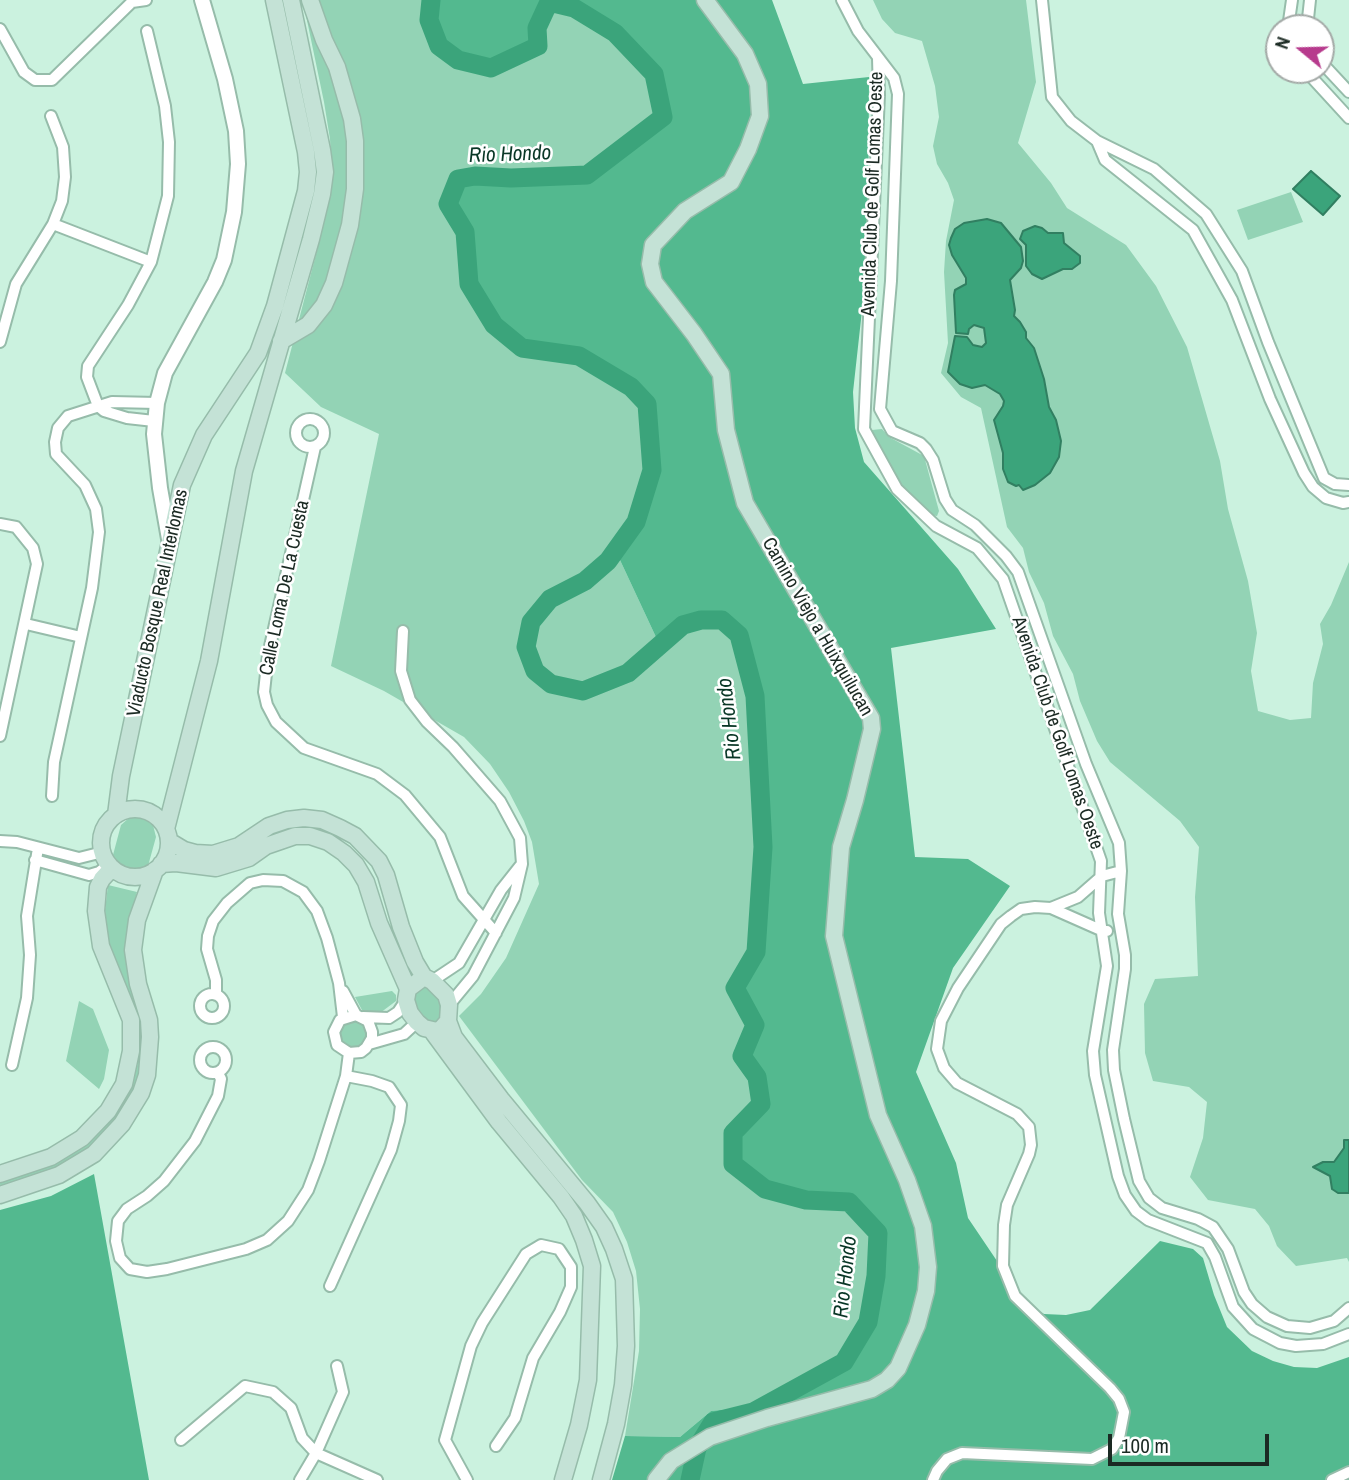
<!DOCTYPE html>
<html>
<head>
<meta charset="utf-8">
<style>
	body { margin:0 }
	#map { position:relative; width:1349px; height:1480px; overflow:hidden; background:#cbf2df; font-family:"Archivo Narrow",sans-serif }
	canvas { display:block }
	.north { position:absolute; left:1265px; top:14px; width:70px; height:70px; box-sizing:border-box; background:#fff; border:2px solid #a4aaa7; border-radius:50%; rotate:289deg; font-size:19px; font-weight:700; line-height:28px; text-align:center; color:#1b2a23 }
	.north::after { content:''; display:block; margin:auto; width:24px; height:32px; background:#b73b8d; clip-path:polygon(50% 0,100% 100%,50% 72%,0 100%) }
	.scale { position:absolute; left:1108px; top:1434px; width:161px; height:32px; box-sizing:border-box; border:4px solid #1b2a23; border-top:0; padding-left:9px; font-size:21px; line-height:24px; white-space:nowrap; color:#1b2a23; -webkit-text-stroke:5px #fff; paint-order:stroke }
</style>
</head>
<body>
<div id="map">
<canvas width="1349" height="1480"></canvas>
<div class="north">N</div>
<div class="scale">100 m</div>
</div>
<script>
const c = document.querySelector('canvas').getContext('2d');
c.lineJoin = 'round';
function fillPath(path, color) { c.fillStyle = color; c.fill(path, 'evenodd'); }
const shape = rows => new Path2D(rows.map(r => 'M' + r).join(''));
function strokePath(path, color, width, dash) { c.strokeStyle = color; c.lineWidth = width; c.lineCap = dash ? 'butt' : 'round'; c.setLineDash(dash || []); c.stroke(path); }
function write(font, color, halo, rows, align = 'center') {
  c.font = font + ' "Archivo Narrow",sans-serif'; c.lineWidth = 5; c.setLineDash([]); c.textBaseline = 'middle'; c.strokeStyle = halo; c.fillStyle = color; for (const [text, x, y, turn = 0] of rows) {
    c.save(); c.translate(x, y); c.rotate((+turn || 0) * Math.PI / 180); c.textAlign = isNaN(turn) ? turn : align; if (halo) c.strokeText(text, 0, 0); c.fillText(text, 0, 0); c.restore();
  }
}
fillPath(shape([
	[299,0,424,0,423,20,544,29,553,9,571,14,611,37,649,77,656,114,584,169,510,172,475,170,454,174,441,204,458,234,463,285,520,354,578,362,627,392,640,406,646,470,630,519,613,545,662,650,686,631,702,626,719,627,733,639,748,697,757,847,749,950,728,988,748,1025,735,1056,751,1079,754,1102,727,1130,805,1206,846,1208,872,1235,869,1275,862,1320,840,1357,787,1384,750,1407,711,1411,680,1437,625,1436,639,1351,640,1309,636,1271,627,1242,613,1212,582,1180,459,1016,481,994,506,958,539,884,532,842,524,821,509,792,490,764,464,737,384,691,331,666,379,434,321,407,285,373,320,239,332,174,330,139,324,102,304,6],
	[873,0,1026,0,1036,82,1018,143,1051,183,1067,208,1126,245,1156,286,1187,347,1220,461,1228,509,1248,581,1257,633,1251,671,1258,711,1290,720,1311,718,1313,683,1323,644,1320,624,1331,605,1349,562,1349,1262,1347,1258,1296,1266,1277,1246,1269,1226,1255,1209,1208,1200,1190,1177,1203,1138,1207,1102,1189,1087,1153,1081,1145,1053,1144,1004,1155,979,1198,976,1195,897,1199,847,1180,821,1110,762,1097,741,1080,701,1073,674,1053,636,1044,603,1029,572,1023,548,1007,527,981,408,961,397,941,373,948,343,944,272,946,241,954,200,948,183,937,164,933,146,939,117,935,86,922,41,895,33,882,19],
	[1291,192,1303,222,1248,240,1237,210],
	[882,429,889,437,924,456,939,511,937,516,930,515,905,490,871,433,872,430],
	[136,816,143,817,153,825,156,837,148,866,137,872,130,872,119,866,113,855,121,825,130,817],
	[108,885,137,892,131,915,143,1021,144,1053,137,1090,119,1118,92,1147,59,1167,0,1186,0,1182,57,1163,89,1143,115,1116,132,1088,140,1053,139,1021,109,947,105,910],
	[416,987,428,988,439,998,444,1013,438,1022,428,1021,413,1003],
	[392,991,396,995,396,1001,380,1013,362,1010,355,997],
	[79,1001,93,1009,109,1050,104,1079,99,1089,66,1061],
	'339 1034a14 14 0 1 1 28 0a14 14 0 1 1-28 0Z'
]), '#93d3b5');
fillPath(shape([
	[424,0,772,0,803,84,869,77,868,256,853,392,855,428,864,462,958,569,996,629,891,648,915,857,968,859,1010,886,953,968,916,1072,956,1163,968,1218,1024,1301,1044,1314,1066,1315,1090,1310,1160,1241,1193,1249,1203,1258,1214,1295,1227,1327,1252,1351,1273,1361,1294,1367,1317,1368,1349,1357,1349,1480,612,1480,625,1436,680,1437,711,1411,750,1407,787,1384,840,1357,862,1320,869,1275,872,1235,846,1208,805,1206,762,1195,727,1167,727,1130,754,1102,751,1079,735,1056,748,1025,728,988,749,950,757,847,748,697,733,639,719,627,702,626,686,631,662,650,613,545,630,519,645,470,640,406,627,392,578,362,520,354,489,329,463,285,458,234,441,204,453,174,475,170,510,172,584,169,656,114,649,77,611,37,571,14,554,9,544,29,544,50,492,75,456,65,434,50,423,20],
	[94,1174,149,1480,0,1480,0,1210,51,1196]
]), '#53b98f');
const water = shape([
	[1311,171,1340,196,1323,215,1293,189,1311,171],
	[987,219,1001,223,1021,247,1023,261,1021,268,1010,280,1015,310,1014,316,1020,322,1026,332,1026,338,1034,348,1044,379,1049,407,1056,420,1061,441,1059,457,1050,473,1035,485,1023,490,1019,485,1016,486,1008,482,1003,469,1003,453,994,420,1003,406,1004,401,1000,394,985,385,972,388,960,384,948,372,955,336,967,337,973,345,982,347,986,343,984,328,974,325,969,329,968,334,956,333,954,295,955,290,966,284,966,278,952,255,949,245,951,238,955,229,964,223,987,219],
	[1035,226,1042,228,1048,233,1063,233,1064,243,1080,256,1080,263,1072,269,1063,269,1042,279,1032,274,1026,266,1026,245,1020,239,1023,231,1035,226],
	[1344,1140,1349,1140,1349,1193,1338,1193,1332,1189,1330,1176,1313,1167,1323,1162,1334,1162,1344,1148,1344,1140]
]);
fillPath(water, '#3ba47b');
strokePath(water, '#317f61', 2);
strokePath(shape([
	[431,0,429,20,439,46,458,60,491,68,538,46,537,28,549,2,574,8,615,33,654,74,663,117,587,175,511,178,475,176,458,179,448,204,465,232,469,284,494,325,522,348,579,356,631,387,647,404,652,470,636,522,608,561,585,581,550,599,531,622,526,647,535,671,551,684,583,691,628,673,683,625,701,620,722,620,739,635,755,696,763,847,756,952,735,988,755,1025,742,1056,757,1077,761,1104,733,1133,733,1164,765,1189,806,1200,849,1202,878,1233,876,1276,868,1322,844,1362,753,1412,713,1422,697,1448,690,1480]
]), '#3ba47b', 19);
const minor = shape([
	[842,0,858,31,894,78,898,94,891,281,880,409,892,431,920,443,926,449,933,460,945,499,952,510,975,525,1006,556,1018,572,1086,764,1119,843,1121,871,1118,914,1125,955,1125,969,1113,1050,1114,1070,1124,1119,1139,1181,1149,1198,1162,1208,1198,1219,1213,1227,1228,1249,1244,1292,1252,1304,1267,1317,1287,1326,1310,1328,1334,1321,1349,1308],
	[1042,0,1052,97,1071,121,1097,141,1154,169,1206,214,1242,271,1268,342,1324,478,1335,484,1349,485],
	[132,2,146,0],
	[1288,28,1292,0],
	[1307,28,1310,0],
	[0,29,24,72,35,80,52,80,134,0],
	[147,31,165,106,169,142,168,196,151,262,128,305,88,366,87,377,98,406,104,411,127,418,154,421],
	[878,58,879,95,864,429,897,489,936,526,977,548,1003,579,1101,861,1099,913,1107,966,1093,1051,1095,1075,1118,1176,1125,1195,1136,1211,1148,1220,1207,1243,1215,1257,1233,1307,1253,1329,1280,1343,1296,1346,1323,1344,1349,1334],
	[1321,62,1349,92],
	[1305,70,1349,118],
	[51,116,63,147,65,177,62,201,53,224,151,262],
	[1097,141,1105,160,1193,230,1232,300,1270,399,1304,473,1313,487,1326,498,1343,503,1349,502],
	[0,342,16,284,53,224],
	'296 433a14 14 0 1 1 28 0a14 14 0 1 1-28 0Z',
	[315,447,268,655,264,692,267,705,276,722,304,748,377,774,405,795,440,837,463,896,496,933],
	[0,524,16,527,33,548,37,564,0,736],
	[26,624,81,637],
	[403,631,401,671,410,700,427,722,453,747,500,801,520,838,522,864,514,898,473,976,449,1005],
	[52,796,54,762,92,588,99,532,96,509,85,485,56,454,55,442,58,428,68,416,112,402,157,403],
	[0,841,17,842,79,858,103,852],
	[35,860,89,875,99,872,107,866],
	[1051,908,1078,897,1102,876,1121,871],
	[432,981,459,963,501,890,520,866],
	[343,991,356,1015,368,1021,372,1032,372,1038,366,1048,361,1052,349,1053,337,1045,334,1032,340,1020,356,1015],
	'200 1006a12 12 0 1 1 24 0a12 12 0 1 1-24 0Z',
	[216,995,216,980,207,949,208,936,213,921,227,903,250,883,263,880,283,881,303,892,317,911,327,938,339,983,343,1017],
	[363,1017,389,1018,398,1012,406,1000],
	[369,1044,404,1034,417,1022],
	'200 1060a13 13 0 1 1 26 0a13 13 0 1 1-26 0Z',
	[12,1065,27,998,30,955,27,916,38,848],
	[218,1073,221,1079,218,1096,195,1141,164,1181,147,1196,127,1209,118,1221,116,1241,120,1258,130,1269,147,1272,167,1269,246,1249,267,1240,288,1221,308,1190,319,1161,346,1076,349,1053],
	[330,1286,391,1150,399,1121,401,1105,389,1087,372,1081,346,1076],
	[181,1440,245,1386,273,1392,291,1408,302,1438,316,1453,377,1480],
	[300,1480,316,1453,343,1392,337,1366],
	[467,1480,445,1440,471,1346,482,1323,526,1254,541,1245,559,1249,571,1267,571,1287,560,1312,533,1358,515,1418,496,1446],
	[933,1480,937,1471,947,1459,962,1453,1092,1459,1112,1449,1119,1438,1124,1412,1119,1399,1110,1388,1015,1296,1003,1266,1004,1225,1007,1205,1029,1154,1031,1145,1029,1127,1017,1114,957,1083,944,1068,937,1049,941,1021,958,988,1001,924,1011,916,1021,909,1035,907,1051,908,1103,931,1107,931],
	[1332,1480,1349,1472]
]);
const tertiary = shape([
	[169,539,160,488,154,434,157,403,165,373,215,282,224,260,234,212,238,164,236,131,225,79,202,0]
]);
const secondary = shape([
	[281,341,308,325,324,305,334,283,350,225,355,189,355,141,352,119,337,67,324,40,310,0],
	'101 843a34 34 0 1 1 68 0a34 34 0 1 1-68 0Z',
	[116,815,121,776,182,485,204,435,258,353,275,306,306,191,308,172,306,152,274,0],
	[166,829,209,661,244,471,311,239,322,194,325,172,322,150,291,0],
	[169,841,184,850,195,853,213,854,239,846,269,826,287,820,304,818,322,820,340,828,355,836,379,861,386,875,401,927,415,962,424,977,432,981,446,995,449,1005,448,1021,442,1028,437,1031,424,1028,417,1022,410,1013,406,1000,408,989,424,977],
	[161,864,176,863,216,868,249,858,266,846,295,836,310,836,328,842,344,853,356,865,366,882,379,923,408,989],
	[448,1021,454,1037,501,1099,587,1203,604,1227,614,1249,624,1279,626,1346,623,1385,616,1424,601,1480],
	[432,1031,499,1122,561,1197,574,1216,584,1240,592,1266,588,1380,579,1425,563,1480],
	[0,1174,51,1157,82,1138,108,1111,124,1084,131,1051,131,1020,101,946,96,911,98,887,102,879,112,868],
	[0,1195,59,1175,94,1154,122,1124,141,1093,147,1075,150,1037,149,1020,138,984,133,950,137,920,155,870],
	[656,1480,671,1461,710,1437,767,1418,872,1389,887,1380,898,1368,917,1325,926,1291,928,1267,923,1226,907,1180,878,1115,834,936,841,847,855,800,872,729,871,718,745,503,726,430,721,374,694,334,654,282,650,264,653,245,685,211,731,182,748,149,760,116,758,84,745,54,705,0]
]);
strokePath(minor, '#96bcaa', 14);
strokePath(tertiary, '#96bcaa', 18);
strokePath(secondary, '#96bcaa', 19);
strokePath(minor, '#fff', 10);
strokePath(tertiary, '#fff', 14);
strokePath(secondary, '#c4e2d6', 16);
write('19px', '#1b2a23', '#fff', [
	["Avenida Club de Golf Lomas Oeste",873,194,-88],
	["Calle Loma De La Cuesta",285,588,-78],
	["Viaducto Bosque Real Interlomas",158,603,-78],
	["Camino Viejo a Huixquilucan",817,627,60],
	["Avenida Club de Golf Lomas Oeste",1057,733,71]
]);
write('italic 21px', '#093726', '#fff', [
	["Rio Hondo",510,155,-2],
	["Rio Hondo",730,719,-97],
	["Rio Hondo",846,1277,-84]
]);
</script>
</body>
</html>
